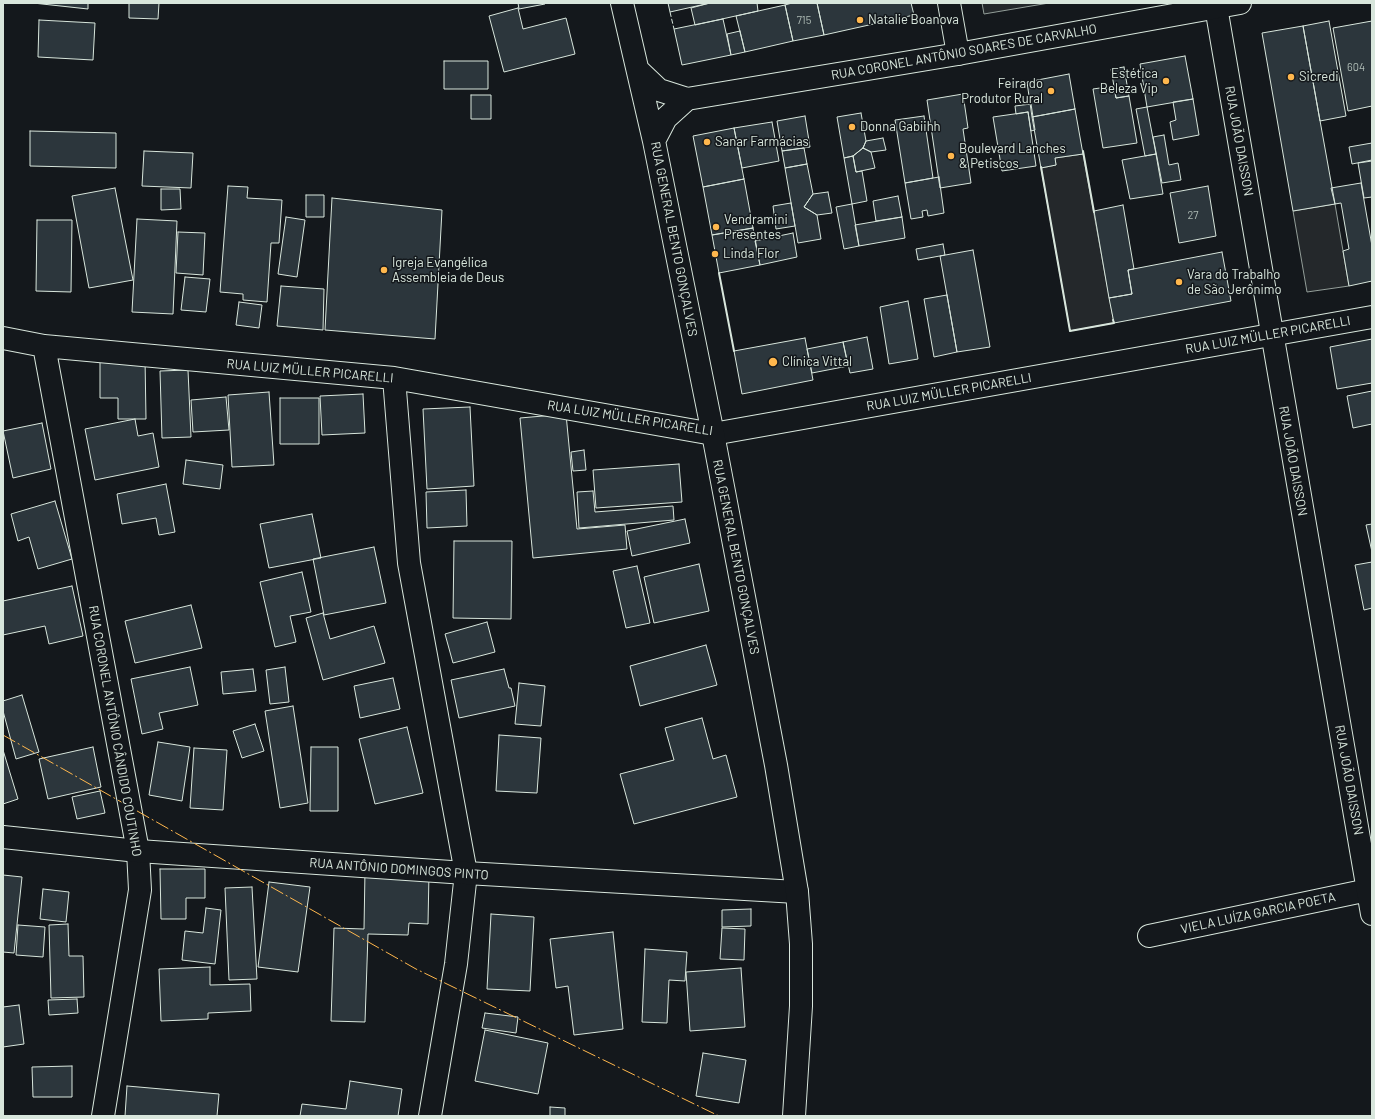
<!DOCTYPE html>
<html>
<head>
<meta charset="utf-8">
<style>
	body { margin:0 }
	#map { position:relative; width:1375px; height:1119px; overflow:hidden; background:#14181c; font-family:Barlow,sans-serif }
	canvas { display:block }
	.frame { position:absolute; inset:0; border:4px solid #d8e6dc; pointer-events:none }
</style>
</head>
<body>
<div id="map">
<canvas width="1375" height="1119"></canvas>
<div class="frame"></div>
</div>
<script>
const c = document.querySelector('canvas').getContext('2d');
c.lineJoin = 'round';
function fillPath(path, color) { c.fillStyle = color; c.fill(path, 'evenodd'); }
const shape = rows => new Path2D(rows.map(r => 'M' + r).join(''));
function strokePath(path, color, width, dash) { c.strokeStyle = color; c.lineWidth = width; c.lineCap = dash ? 'butt' : 'round'; c.setLineDash(dash || []); c.stroke(path); }
function write(font, color, halo, rows, align = 'center') {
  c.font = font + ' Barlow,sans-serif'; c.lineWidth = 3; c.setLineDash([]); c.textBaseline = 'middle'; c.strokeStyle = halo; c.fillStyle = color; for (const [text, x, y, turn = 0] of rows) {
    c.save(); c.translate(x, y); c.rotate((+turn || 0) * Math.PI / 180); c.textAlign = isNaN(turn) ? turn : align; if (halo) c.strokeText(text, 0, 0); c.fillText(text, 0, 0); c.restore();
  }
}
const parking = shape([
	[982,3,1049,3,984,14,982,3],
	[1083,154,1114,323,1070,331,1041,168,1056,165,1055,158,1083,154],
	[1335,204,1349,286,1307,292,1293,211,1335,204]
]);
fillPath(parking, '#24282b');
strokePath(parking, '#939e99', 1);
const building = shape([
	[33,3,88,3,88,9,33,3],
	[129,3,159,3,158,19,129,18,129,3],
	[518,3,545,3,545,4,519,9,518,3],
	[668,3,710,3,670,12,668,3],
	[710,3,757,3,758,11,695,25,691,8,710,3],
	[792,3,817,3,824,35,793,41,785,5,792,3],
	[817,3,911,3,914,15,824,35,817,3],
	[785,5,793,41,745,52,736,16,785,5],
	[518,8,523,29,566,18,575,54,504,72,489,16,518,8],
	[723,19,731,55,682,65,674,29,723,19],
	[39,20,95,23,93,60,38,57,39,20],
	[1329,21,1346,116,1320,121,1303,26,1329,21],
	[1372,21,1372,106,1348,111,1333,28,1372,21],
	[1303,26,1335,204,1293,211,1262,33,1303,26],
	[740,31,745,52,731,55,727,34,740,31],
	[1185,56,1193,99,1147,107,1140,64,1185,56],
	[444,61,488,61,488,89,444,89,444,61],
	[1124,67,1129,96,1116,98,1111,69,1124,67],
	[1069,74,1075,109,1032,117,1027,82,1069,74],
	[1114,86,1116,98,1129,96,1137,143,1103,148,1093,89,1114,86],
	[963,94,968,128,963,129,971,183,940,188,927,100,963,94],
	[471,95,491,95,491,119,471,119,471,95],
	[1193,99,1199,135,1173,140,1170,122,1176,120,1173,102,1193,99],
	[1031,104,1035,130,1031,131,1028,112,1016,114,1015,106,1031,104],
	[1147,107,1156,154,1145,156,1136,109,1147,107],
	[1075,109,1083,154,1055,158,1056,165,1041,168,1032,117,1075,109],
	[1028,112,1036,166,1002,171,993,117,1028,112],
	[861,113,866,141,863,148,853,156,844,158,837,117,861,113],
	[805,116,810,147,782,151,777,121,805,116],
	[924,116,933,178,905,183,895,120,924,116],
	[772,122,779,161,742,168,734,128,772,122],
	[734,128,744,179,703,187,693,136,734,128],
	[30,131,116,133,116,168,30,166,30,131],
	[1164,135,1169,165,1178,163,1181,180,1162,183,1153,137,1164,135],
	[883,138,886,150,871,152,863,148,866,141,883,138],
	[1372,143,1372,160,1352,164,1349,147,1372,143],
	[804,148,807,164,785,168,782,151,804,148],
	[863,148,871,152,875,168,856,172,853,156,863,148],
	[144,151,193,153,191,188,142,186,144,151],
	[1156,154,1163,194,1130,199,1122,160,1156,154],
	[853,156,856,172,862,171,867,201,852,204,844,158,853,156],
	[1372,161,1372,197,1364,198,1358,163,1372,161],
	[807,164,813,194,804,207,817,215,821,239,798,243,785,168,807,164],
	[939,177,944,213,928,216,927,210,922,211,923,217,911,219,905,183,939,177],
	[744,179,753,228,712,235,703,187,744,179],
	[1361,183,1372,246,1372,281,1349,286,1343,251,1349,249,1341,203,1335,204,1331,188,1361,183],
	[228,186,248,187,247,198,282,200,279,243,271,243,267,302,243,300,243,294,220,292,228,186],
	[1208,186,1216,236,1179,243,1170,193,1208,186],
	[115,188,133,280,89,288,72,196,115,188],
	[161,189,180,189,181,209,161,210,161,189],
	[828,192,832,213,817,215,804,207,813,194,828,192],
	[306,195,324,195,324,217,306,217,306,195],
	[898,196,902,217,876,221,873,201,898,196],
	[332,198,442,210,435,339,325,330,332,198],
	[791,203,795,226,776,229,773,206,791,203],
	[852,204,859,246,844,249,836,207,852,204],
	[1123,205,1134,269,1128,270,1132,294,1109,298,1094,211,1123,205],
	[286,217,305,220,297,277,278,274,286,217],
	[902,217,905,238,859,246,855,225,902,217],
	[137,219,177,221,173,314,132,312,137,219],
	[37,220,72,220,71,292,36,291,37,220],
	[753,228,760,265,719,273,712,235,753,228],
	[178,232,205,233,203,275,176,273,178,232],
	[793,233,797,257,760,265,755,241,793,233],
	[943,244,945,255,918,260,916,249,943,244],
	[973,250,990,347,957,352,940,256,973,250],
	[1222,252,1231,301,1114,323,1109,298,1132,294,1128,270,1222,252],
	[185,277,210,279,206,312,181,310,185,277],
	[281,286,324,289,323,330,277,326,281,286],
	[947,295,957,352,934,357,924,299,947,295],
	[908,301,918,359,889,364,880,307,908,301],
	[239,302,262,305,259,328,236,325,239,302],
	[867,337,873,369,850,373,843,342,867,337],
	[805,338,813,380,742,394,734,351,805,338],
	[1372,339,1372,383,1337,389,1330,347,1372,339],
	[843,342,848,366,812,373,807,349,843,342],
	[100,357,145,358,146,419,118,419,118,398,100,398,100,357],
	[188,370,191,437,162,438,160,371,188,370],
	[1372,391,1372,424,1353,428,1347,396,1372,391],
	[269,392,274,465,232,467,228,395,269,392],
	[363,394,365,433,322,435,320,396,363,394],
	[226,397,229,430,193,432,191,400,226,397],
	[280,398,319,398,319,444,280,444,280,398],
	[470,407,474,486,427,489,423,409,470,407],
	[566,414,577,529,625,525,627,549,533,558,520,418,566,414],
	[135,419,138,436,153,433,159,467,95,480,85,429,135,419],
	[42,423,51,469,13,478,3,431,42,423],
	[584,450,586,470,573,471,571,452,584,450],
	[186,460,223,465,220,489,183,484,186,460],
	[679,464,682,502,596,508,593,470,679,464],
	[166,484,175,532,159,535,156,518,122,524,117,494,166,484],
	[466,490,467,526,427,528,426,492,466,490],
	[593,491,595,512,673,506,674,520,579,528,577,492,593,491],
	[55,501,72,559,38,569,29,537,18,541,11,514,55,501],
	[312,514,321,558,269,568,260,524,312,514],
	[685,519,690,543,632,556,627,531,685,519],
	[1372,524,1372,552,1366,525,1372,524],
	[454,541,512,541,511,619,453,618,454,541],
	[374,547,386,603,324,615,313,559,374,547],
	[1372,562,1372,608,1364,610,1355,565,1372,562],
	[699,564,709,611,654,623,644,577,699,564],
	[637,566,650,623,626,628,613,571,637,566],
	[302,572,311,612,290,616,296,642,275,647,260,582,302,572],
	[72,586,83,636,49,644,45,626,3,635,3,601,72,586],
	[191,605,202,648,135,663,125,621,191,605],
	[323,613,330,639,374,626,385,663,323,680,306,618,323,613],
	[487,622,495,652,453,663,445,634,487,622],
	[706,645,717,685,640,706,630,666,706,645],
	[190,667,198,705,159,713,163,729,142,734,131,679,190,667],
	[285,667,289,702,270,704,266,670,285,667],
	[253,669,256,691,223,694,221,672,253,669],
	[504,669,509,688,511,688,515,706,459,718,451,680,504,669],
	[393,678,400,709,360,718,354,686,393,678],
	[519,683,545,686,541,726,515,724,519,683],
	[22,695,39,752,16,759,3,711,3,701,22,695],
	[293,706,308,803,280,808,265,711,293,706],
	[702,718,713,759,726,755,737,797,634,824,620,774,674,760,665,728,702,718],
	[255,724,264,751,242,758,233,731,255,724],
	[407,727,423,793,375,804,359,739,407,727],
	[499,735,541,738,537,793,496,791,499,735],
	[158,742,190,747,182,801,149,795,158,742],
	[93,747,101,787,48,799,39,759,93,747],
	[311,747,338,747,338,811,310,811,311,747],
	[194,748,227,750,223,810,190,808,194,748],
	[3,750,18,799,3,804,3,750],
	[100,791,105,813,77,819,72,797,100,791],
	[160,869,205,869,205,898,186,898,186,919,161,919,160,869],
	[365,871,429,873,428,924,409,923,408,935,368,934,365,1022,331,1021,334,928,364,929,365,871],
	[3,875,22,877,14,953,3,952,3,875],
	[269,882,310,887,298,972,258,967,269,882],
	[252,887,257,979,229,980,225,888,252,887],
	[43,889,69,892,66,922,40,919,43,889],
	[206,908,221,910,215,964,182,960,185,931,203,933,206,908],
	[751,909,751,926,722,927,722,910,751,909],
	[491,914,534,917,530,991,487,989,491,914],
	[68,924,69,956,83,956,84,997,51,998,49,925,68,924],
	[18,925,45,927,43,957,16,955,18,925],
	[722,928,745,929,744,960,720,959,722,928],
	[613,932,623,1029,574,1035,568,986,556,988,550,939,613,932],
	[645,949,687,952,685,981,669,980,667,1023,642,1022,645,949],
	[210,967,210,985,250,984,251,1011,208,1013,208,1019,161,1021,159,969,210,967],
	[741,968,745,1027,690,1031,686,972,741,968],
	[77,999,78,1013,49,1015,48,1000,77,999],
	[19,1005,24,1044,3,1047,3,1007,19,1005],
	[485,1013,518,1017,516,1033,482,1028,485,1013],
	[485,1030,548,1043,538,1094,475,1081,485,1030],
	[703,1053,746,1060,739,1103,696,1096,703,1053],
	[72,1066,72,1097,33,1097,32,1067,72,1066],
	[350,1081,402,1089,398,1116,300,1116,302,1104,346,1109,350,1081],
	[127,1086,219,1094,217,1116,125,1116,127,1086],
	[550,1107,565,1108,565,1116,550,1116,550,1107]
]);
fillPath(building, '#2c363c');
strokePath(building, '#d8e6dc', 1);
const minor = shape([
	[3,338,44,346,394,378,713,434,1372,317],
	[44,346,138,851,140,890,103,1116],
	[394,378,409,563,466,873,456,964,430,1116],
	[1149,936,1368,890]
]);
const tertiary = shape([
	[949,3,958,54],
	[1216,7,1372,914],
	[3,837,138,851,466,873,797,892]
]);
const secondary = shape([
	[622,3,654,141,713,434,776,765,797,892,801,944,801,1006,794,1116],
	[639,71,659,90,687,99,958,54,1240,3],
	[654,141,666,118,687,99]
]);
strokePath(minor, '#d8e6dc', 24);
strokePath(tertiary, '#d8e6dc', 24);
strokePath(secondary, '#d8e6dc', 24);
strokePath(minor, '#14181c', 22);
strokePath(tertiary, '#14181c', 22);
strokePath(secondary, '#14181c', 22);
strokePath(shape([
	[670,12,674,29]
]), '#d8e6dc', 1, [5, 2]);
strokePath(shape([
	[1083,151,1094,212],
	[1041,167,1070,331,1114,323,1113,320],
	[719,273,734,351]
]), '#d8e6dc', 2);
strokePath(shape([
	[3,735,416,969,719,1116]
]), '#ffb74d', 1, [14, 3, 2, 3]);
for (const [x, y, r, color] of [
	[860,20,4,"#ffb74d"],
	[1291,77,4,"#ffb74d"],
	[1166,81,4,"#ffb74d"],
	[1051,91,4,"#ffb74d"],
	[852,127,4,"#ffb74d"],
	[707,142,4,"#ffb74d"],
	[951,156,4,"#ffb74d"],
	[716,227,4,"#ffb74d"],
	[715,254,4,"#ffb74d"],
	[384,270,4,"#ffb74d"],
	[1179,282,4,"#ffb74d"],
	[773,362,5,"#ffb74d"]
]) { const dot = new Path2D(); dot.arc(x, y, r, 0, 2 * Math.PI); c.fillStyle = color; c.fill(dot); strokePath(dot, '#14181c', 1.5); }
write('11px', '#adbab4', null, [
	["715",804,20],
	["604",1356,67],
	["27",1193,215]
]);
write('13px', '#d8e6dc', '#14181c', [
	["Natalie Boanova",868,20],
	["Estética",1158,74,"right"],
	["Beleza Vip",1158,89,"right"],
	["Sicredi",1299,77],
	["Feira do",1043,84,"right"],
	["Produtor Rural",1043,99,"right"],
	["Donna Gabiihh",860,127],
	["Sanar Farmácias",715,142],
	["Boulevard Lanches",959,149],
	["& Petiscos",959,164],
	["Vendramini",724,220],
	["Presentes",724,235],
	["Linda Flor",723,254],
	["Igreja Evangélica",392,263],
	["Assembleia de Deus",392,278],
	["Vara do Trabalho",1187,275],
	["de São Jerônimo",1187,290],
	["Clínica Vittal",782,362]
], 'left');
write('13px', '#d8e6dc', '#14181c', [
	["RUA CORONEL ANTÔNIO SOARES DE CARVALHO",964,52,-10],
	["RUA JOÃO DAISSON",1239,141,80],
	["RUA GENERAL BENTO GONÇALVES",674,239,79],
	["RUA LUIZ MÜLLER PICARELLI",1268,335,-10],
	["RUA LUIZ MÜLLER PICARELLI",310,371,5],
	["RUA LUIZ MÜLLER PICARELLI",949,392,-10],
	["RUA LUIZ MÜLLER PICARELLI",630,418,9],
	["RUA JOÃO DAISSON",1293,461,80],
	["RUA GENERAL BENTO GONÇALVES",736,557,79],
	["RUA CORONEL ANTÔNIO CÂNDIDO COUTINHO",115,731,80],
	["RUA JOÃO DAISSON",1349,780,80],
	["RUA ANTÔNIO DOMINGOS PINTO",399,869,4],
	["VIELA LUÍZA GARCIA POETA",1258,913,-12]
]);
</script>
</body>
</html>
